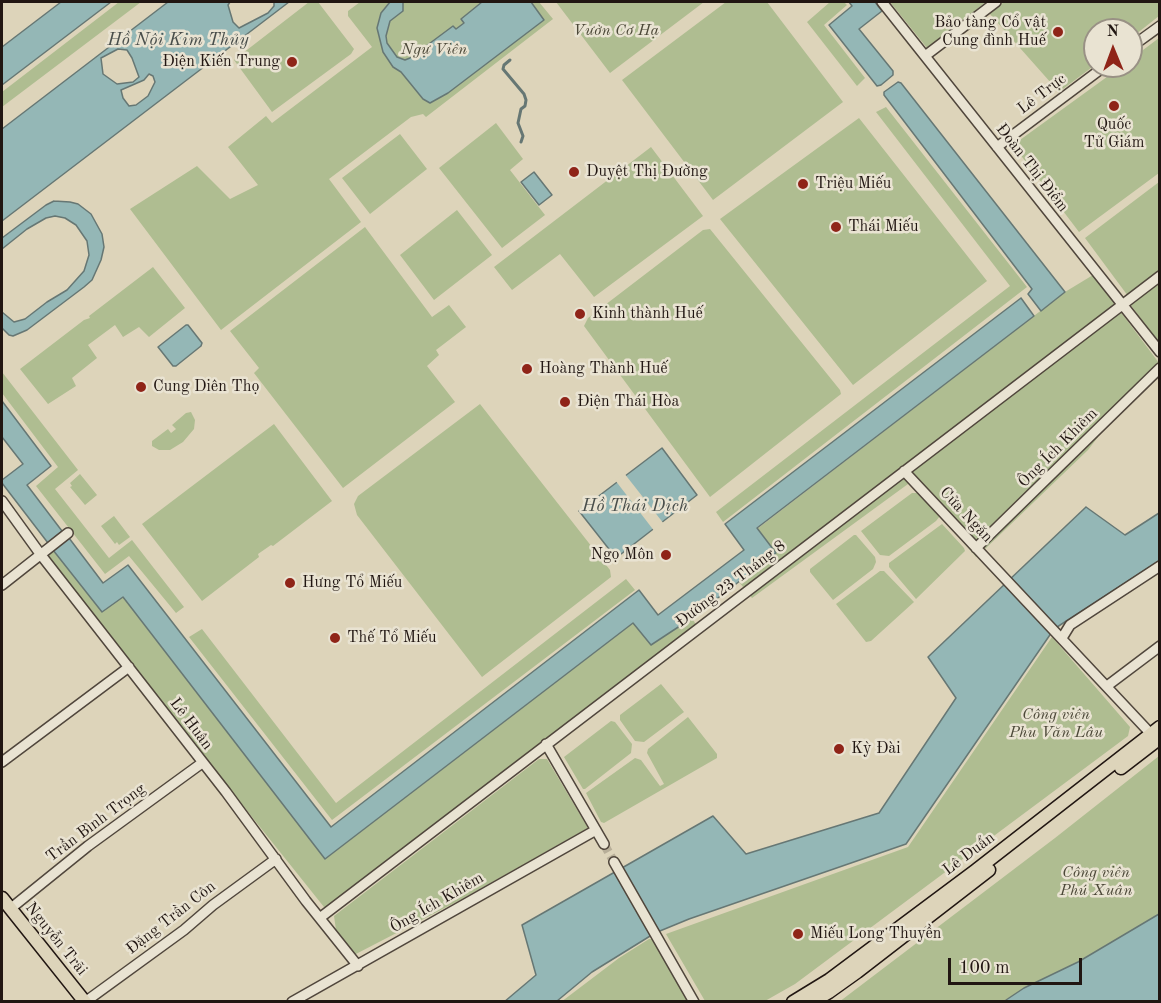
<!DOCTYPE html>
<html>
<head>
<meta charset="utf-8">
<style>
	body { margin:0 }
	#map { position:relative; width:1161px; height:1003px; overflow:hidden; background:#ddd4ba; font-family:"Old Standard TT",serif }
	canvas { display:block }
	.frame { position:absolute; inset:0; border:3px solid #211612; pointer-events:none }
	.north { position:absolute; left:1083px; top:18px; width:60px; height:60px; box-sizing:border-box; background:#e9e3d2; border:2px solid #999185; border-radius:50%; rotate:359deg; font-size:16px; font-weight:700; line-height:24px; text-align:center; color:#211612 }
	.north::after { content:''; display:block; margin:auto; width:21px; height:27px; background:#8f2418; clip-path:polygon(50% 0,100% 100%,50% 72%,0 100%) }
	.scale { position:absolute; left:948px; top:958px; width:134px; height:27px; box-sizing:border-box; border:3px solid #211612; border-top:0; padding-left:8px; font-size:18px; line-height:21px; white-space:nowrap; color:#211612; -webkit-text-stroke:4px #e9e3d2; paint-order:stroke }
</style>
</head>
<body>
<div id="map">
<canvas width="1161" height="1003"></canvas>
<div class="frame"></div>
<div class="north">N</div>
<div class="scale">100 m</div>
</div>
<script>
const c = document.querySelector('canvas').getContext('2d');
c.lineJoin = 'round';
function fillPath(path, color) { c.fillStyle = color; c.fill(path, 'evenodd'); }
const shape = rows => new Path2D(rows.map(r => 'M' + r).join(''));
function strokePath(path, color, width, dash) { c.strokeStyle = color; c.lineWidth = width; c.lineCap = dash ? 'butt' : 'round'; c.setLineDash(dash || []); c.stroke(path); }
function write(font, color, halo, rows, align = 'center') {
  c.font = font + ' "Old Standard TT",serif'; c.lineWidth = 5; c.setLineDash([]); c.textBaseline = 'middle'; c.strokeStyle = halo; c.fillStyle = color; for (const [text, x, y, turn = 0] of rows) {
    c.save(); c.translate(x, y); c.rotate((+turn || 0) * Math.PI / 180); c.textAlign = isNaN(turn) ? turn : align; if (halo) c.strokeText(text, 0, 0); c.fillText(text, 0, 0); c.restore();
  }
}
fillPath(shape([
	[119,2,141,2,2,107,2,92],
	[309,2,318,2,354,49,351,54,272,112,234,60],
	[360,2,539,2,553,19,426,117,423,114,411,117,329,179,361,222,221,330,130,209,197,166,230,199,258,185,228,147,266,116,272,123,372,47,348,16,348,11],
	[556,2,704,2,610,73],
	[726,2,767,2,843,102,713,200,622,80],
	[830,2,844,2,847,5,824,25,865,78,857,86,807,22],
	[890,2,986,2,927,48],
	[1004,2,1159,2,1159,16,1131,38,1131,30,1095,30,1095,65,1059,92,989,13],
	[1159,38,1159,173,1079,232,1013,145,1122,66,1131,66,1131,59],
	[886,107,1027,287,723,522,716,512,1010,286,876,112],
	[859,118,987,281,853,385,720,219],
	[496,123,523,159,510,170,545,215,502,248,439,168],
	[400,134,427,169,370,214,342,178],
	[651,147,703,216,594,297,560,254,512,290,494,267],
	[1159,182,1159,272,1128,296,1085,238],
	[457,210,492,255,434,300,400,255],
	[365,227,432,317,449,305,466,327,436,350,439,355,427,366,455,402,343,488,254,373,259,368,230,331],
	[710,229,840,390,841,394,710,497,584,326,588,318,703,230],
	[153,267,185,308,149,337,139,327,123,337,115,325,88,345,97,358,72,378,76,386,48,404,20,369,84,320,90,318,89,316],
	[1093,275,1159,363,1091,433,1098,437,1088,450,984,550,976,557,914,485,908,484,752,598,739,582,744,580,757,529,1065,292],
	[1159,282,1159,343,1130,304],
	[2,372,78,470,55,489,109,558,132,540,184,607,176,613,129,556,105,574,36,486,58,467,2,393],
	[480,404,610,570,611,577,482,677,357,515,354,504,358,496],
	[191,412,195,420,194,429,183,442,170,450,159,450,152,446,152,441,168,429,171,433,176,429,172,425,186,413],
	[274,424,332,501,273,546,271,545,258,554,259,557,202,601,142,524],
	[80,474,97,495,85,505,70,487,72,486,70,483],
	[912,493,918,493,940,516,936,521,889,556,880,555,861,531],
	[114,516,130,537,119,545,117,542,115,544,101,526],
	[942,524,964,548,965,551,916,599,889,567,889,563],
	[854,535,856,535,875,557,876,562,873,569,833,600,810,572,810,569],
	[53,550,102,612,122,596,325,859,633,623,651,645,692,618,698,628,328,912,44,557],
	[880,571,884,571,914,602,871,641,866,642,836,604],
	[626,579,635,590,332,820,189,637,202,629,336,803],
	[1052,637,1130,727,1128,736,795,984,765,1001,705,1001,666,934,908,847],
	[661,684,684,712,644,742,635,741,620,720,620,715],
	[688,717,717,754,717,758,604,823,601,822,586,793,635,758,641,760,660,786,664,784,647,753,648,749],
	[611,721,615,722,632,744,631,753,585,789,583,789,564,757],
	[1159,756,1159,914,1078,962,1003,1001,839,1002,1055,838],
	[539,759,547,759,588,828,462,899,354,955,336,930,334,916],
	[649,939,655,939,690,1002,561,1002,619,958]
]), '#afbd91');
const water = shape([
	[61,2,111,2,2,85,2,47,61,2],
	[168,2,230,2,228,5,233,22,239,28,268,13,274,6,274,2,289,2,2,221,2,129,168,2],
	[118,49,127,50,132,58,139,77,133,82,117,84,103,74,101,58,118,49],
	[149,74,153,76,155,82,148,96,136,105,129,106,123,98,121,90,144,80,149,74],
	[390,2,403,2,403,11,390,21,386,36,387,43,397,57,405,60,410,58,453,26,456,29,464,23,461,19,482,2,531,2,544,20,448,93,430,103,423,99,401,72,393,67,383,52,377,28,381,13,390,2],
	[849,2,875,2,882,11,859,29,893,71,893,75,881,85,877,86,829,25,852,6,849,2],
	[898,82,901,83,1065,292,1041,311,1028,294,1032,289,884,95,884,92,898,82],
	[534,172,552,195,539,205,521,182,534,172],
	[54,201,70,202,78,204,91,214,102,234,104,247,101,260,92,280,84,287,27,330,13,336,9,335,2,328,2,312,14,322,25,319,47,302,67,290,84,271,89,255,87,241,76,225,65,218,55,216,46,218,27,229,2,249,2,238,46,205,54,201],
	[1021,298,1034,316,757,528,776,553,692,618,651,645,633,623,325,859,123,597,102,612,53,550,69,538,103,583,128,565,331,827,639,590,658,615,744,550,725,524,1021,298],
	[186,325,188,325,202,343,201,346,176,366,173,366,158,347,186,325],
	[2,401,51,466,27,485,62,531,48,543,2,483,2,480,23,464,2,437,2,401],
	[662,448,697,495,616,558,579,511,662,448],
	[1086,507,1125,535,1159,513,1159,561,1054,629,906,844,689,919,655,933,592,972,557,1001,504,1002,536,975,522,925,713,816,746,854,879,813,956,698,928,657,1086,507],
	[1159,914,1159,1001,1003,1002,1024,988,1078,962,1159,914]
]);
fillPath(water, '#94b7b6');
strokePath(water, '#667774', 1.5);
fillPath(shape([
	[624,473,664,524,655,532,615,480]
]), '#ddd4ba');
strokePath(shape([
	[510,60,504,65,503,69,524,94,526,100,525,106,521,109,518,123,523,136,521,142]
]), '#667774', 3);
strokePath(shape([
	[604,844,614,862]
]), '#b7ae98', 9, [9, 4.5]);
const minor = shape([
	[882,2,1160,352],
	[1131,47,1160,26],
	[925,56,996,2],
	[997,147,1105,66],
	[904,471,1151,734],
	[2,501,41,555,226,792,306,901,358,966],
	[976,548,1160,368],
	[2,585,68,533],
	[1062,638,1070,625,1160,566],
	[1107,686,1160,646],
	[546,744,604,844],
	[2,762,129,667],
	[614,862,694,1002],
	[10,909,88,846,202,763],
	[321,917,1160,276],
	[85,1002,184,930,213,905,276,859],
	[292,1002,596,830]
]);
const major = shape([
	[1121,768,1160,738],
	[2,898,85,1002],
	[793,1002,829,980,975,871,1160,727],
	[812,1002,829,992,857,972,989,870]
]);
strokePath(minor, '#50463c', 12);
strokePath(major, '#211612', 15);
strokePath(minor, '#e9e3d2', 9);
strokePath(major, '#ddd4ba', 12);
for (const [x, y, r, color] of [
	[1058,32,6,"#8f2418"],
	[292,62,6,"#8f2418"],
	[1114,106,6,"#8f2418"],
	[574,172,6,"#8f2418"],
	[803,184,6,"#8f2418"],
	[836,227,6,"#8f2418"],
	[580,314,6,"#8f2418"],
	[527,369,6,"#8f2418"],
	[141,387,6,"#8f2418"],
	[565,402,6,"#8f2418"],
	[666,555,6,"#8f2418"],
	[290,583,6,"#8f2418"],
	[335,638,6,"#8f2418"],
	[839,749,6,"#8f2418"],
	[798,934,6,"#8f2418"]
]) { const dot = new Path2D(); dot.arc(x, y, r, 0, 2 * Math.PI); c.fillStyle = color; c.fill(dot); strokePath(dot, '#e9e3d2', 2); }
write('16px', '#211612', '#e9e3d2', [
	["Bảo tàng Cổ vật",1046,23,"right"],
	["Cung đình Huế",1046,41,"right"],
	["Điện Kiến Trung",280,62,"right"],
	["Quốc",1114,125,"center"],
	["Tử Giám",1114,143,"center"],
	["Duyệt Thị Đường",586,172],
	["Triệu Miếu",815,184],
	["Thái Miếu",848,227],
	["Kinh thành Huế",592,314],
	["Hoàng Thành Huế",539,369],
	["Cung Diên Thọ",153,387],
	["Điện Thái Hòa",577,402],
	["Ngọ Môn",654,555,"right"],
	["Hưng Tổ Miếu",302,583],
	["Thế Tổ Miếu",347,638],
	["Kỳ Đài",851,749],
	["Miếu Long Thuyền",810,934]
], 'left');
write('italic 16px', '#4c4838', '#e9e3d2', [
	["Vườn Cơ Hạ",616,31],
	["Ngự Viên",434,50],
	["Công viên",1056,715],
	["Phu Văn Lâu",1056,733],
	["Công viên",1096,873],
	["Phú Xuân",1096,891]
]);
write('16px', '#211612', '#e9e3d2', [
	["Lê Trực",1042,94,-37],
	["Đoàn Thị Điểm",1032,168,52],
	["Ông Ích Khiêm",1058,448,-45],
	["Cửa Ngăn",966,515,47],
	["Đường 23 Tháng 8",731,584,-37],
	["Lê Huân",191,724,53],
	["Trần Bình Trọng",96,823,-37],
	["Lê Duẩn",969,854,-37],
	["Ông Ích Khiêm",437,903,-30],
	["Đặng Trần Côn",171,918,-38],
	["Nguyễn Trãi",56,939,51]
]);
write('italic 18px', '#494e4b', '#e9e3d2', [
	["Hồ Nội Kim Thủy",178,40],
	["Hồ Thái Dịch",635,506]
]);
</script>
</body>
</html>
